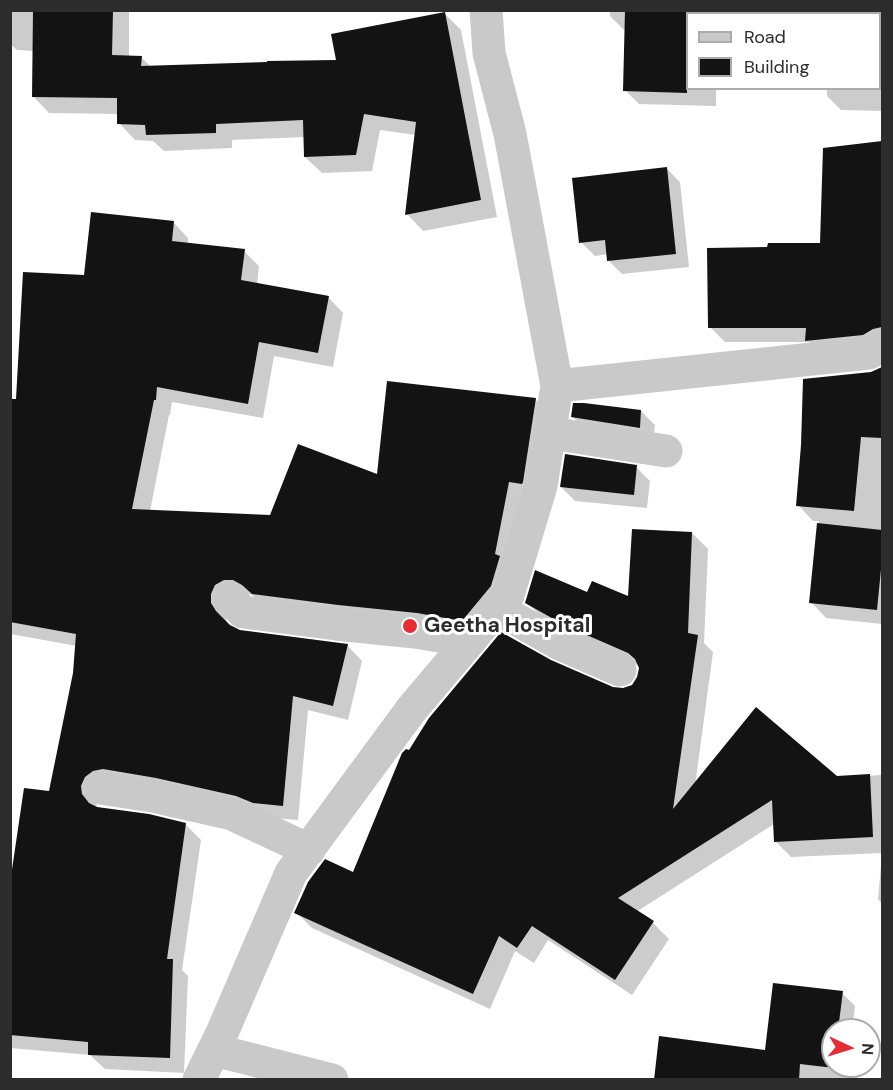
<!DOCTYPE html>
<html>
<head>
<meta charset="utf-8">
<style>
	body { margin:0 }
	#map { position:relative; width:893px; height:1090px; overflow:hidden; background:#fff; font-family:"DM Sans",sans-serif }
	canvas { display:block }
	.frame { position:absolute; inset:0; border:12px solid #2c2c2c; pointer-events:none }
	.legend { position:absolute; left:686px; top:12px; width:195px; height:78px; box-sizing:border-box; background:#fff; border:2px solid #ababab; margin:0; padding:8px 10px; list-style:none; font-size:18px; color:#2c2c2c }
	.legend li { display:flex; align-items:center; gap:12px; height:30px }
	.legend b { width:30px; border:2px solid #ababab }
	.north { position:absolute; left:821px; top:1018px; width:60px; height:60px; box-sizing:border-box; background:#fff; border:2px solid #ababab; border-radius:50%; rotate:94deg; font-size:16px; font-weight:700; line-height:24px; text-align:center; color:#2c2c2c }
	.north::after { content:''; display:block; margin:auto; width:21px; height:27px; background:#e22f36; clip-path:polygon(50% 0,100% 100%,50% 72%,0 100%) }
</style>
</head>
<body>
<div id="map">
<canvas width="893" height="1090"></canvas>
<div class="frame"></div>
<ul class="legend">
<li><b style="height:8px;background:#c9c9c9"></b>Road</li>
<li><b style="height:16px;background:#131313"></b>Building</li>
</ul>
<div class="north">N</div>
</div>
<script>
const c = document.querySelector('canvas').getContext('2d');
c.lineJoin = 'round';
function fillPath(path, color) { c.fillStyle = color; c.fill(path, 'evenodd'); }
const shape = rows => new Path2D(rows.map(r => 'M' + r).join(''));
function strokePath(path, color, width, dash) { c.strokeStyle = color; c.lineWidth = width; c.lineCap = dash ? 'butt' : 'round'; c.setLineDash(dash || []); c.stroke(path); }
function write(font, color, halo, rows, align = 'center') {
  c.font = font + ' "DM Sans",sans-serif'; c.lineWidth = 6; c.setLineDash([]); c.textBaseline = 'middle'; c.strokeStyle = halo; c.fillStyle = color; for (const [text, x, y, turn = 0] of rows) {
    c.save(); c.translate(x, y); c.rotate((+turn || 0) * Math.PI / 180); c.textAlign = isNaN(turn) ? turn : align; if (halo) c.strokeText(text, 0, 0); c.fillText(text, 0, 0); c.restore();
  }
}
fillPath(shape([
	[10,10,129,10,129,57,141,57,151,67,338,61,445,14,461,30,497,217,423,231,407,214,416,135,380,130,372,171,322,173,305,157,305,137,232,140,232,148,164,151,153,141,135,140,119,123,119,114,49,113,33,96,34,51,17,50,10,44],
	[610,10,821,10,821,12,882,10,882,111,841,110,827,96,827,88,880,88,880,14,688,14,688,88,716,88,716,106,639,104,625,90,626,30,624,30,610,16],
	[882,143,882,348,822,356,809,342,725,342,710,327,769,249,821,244,825,150],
	[666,168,680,182,689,267,622,274,608,260,608,254,595,256,581,242],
	[173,222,188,238,188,244,244,251,259,266,257,285,328,297,343,313,333,367,274,356,263,418,172,402,170,415,169,415,150,511,271,517,378,477,535,399,551,415,477,635,259,600,250,594,239,595,225,610,226,620,230,627,239,632,347,645,362,661,348,720,308,710,298,820,96,802,97,808,185,824,201,840,182,970,188,976,184,1073,105,1069,90,1055,10,1048,10,890,50,793,74,673,77,646,10,634,10,400,18,401,86,277],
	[882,369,882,624,826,618,811,602,819,521,813,521,798,505,871,373],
	[641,411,655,425,653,441,586,431,573,417],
	[636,467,650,481,647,508,575,501,561,487],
	[692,533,708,549,704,643,713,652,695,786,882,775,882,853,791,857,775,841,774,824,636,912,653,923,669,939,632,995,548,940,534,963,515,951,490,1009,312,928,296,912,354,874,410,752,550,662,612,689,623,690,633,686,639,678,639,666,584,642,543,618,526,602,588,594,630,598],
	[882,855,882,904,878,899],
	[842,993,855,1006,852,1030,833,1030,833,1066,848,1066,847,1080,655,1080,766,1052]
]), '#0003');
fillPath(shape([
	[33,10,113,10,112,55,142,56,141,66,267,62,267,61,336,60,331,34,445,12,481,200,405,215,416,122,364,114,356,155,304,157,303,120,216,124,216,133,146,135,145,125,117,124,117,98,32,97],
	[625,10,687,10,687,93,623,91],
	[882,141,882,327,873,329,863,335,805,341,806,328,708,328,707,248,767,247,768,243,820,243,823,148],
	[667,167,676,254,607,261,605,240,579,243,572,178],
	[91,212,174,221,172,241,245,249,241,280,329,296,318,353,259,342,248,404,157,387,156,400,154,400,132,509,270,515,298,444,377,474,387,381,536,398,523,482,522,484,509,482,495,554,500,556,491,586,462,621,417,613,338,605,252,594,242,585,233,580,224,580,215,585,211,594,211,603,216,611,230,625,240,630,348,644,333,706,293,696,283,806,253,803,236,796,156,778,103,769,93,771,85,777,81,786,82,794,89,803,97,807,149,814,186,823,167,959,173,959,170,1058,88,1055,88,1042,10,1035,10,883,24,788,49,791,73,673,76,634,10,622,10,399,16,399,23,272,84,275],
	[882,367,882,438,861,437,854,511,796,506,801,445,803,379,871,372],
	[573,403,584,403,641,410,640,428,571,417],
	[565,454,637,465,634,495,560,487],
	[817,523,882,530,882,559,877,610,809,603],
	[632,529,692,532,688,633,698,635,673,809,756,707,837,776,870,774,873,837,774,842,772,800,618,898,654,921,615,980,532,926,517,948,499,936,473,994,294,913,308,882,325,859,353,872,402,753,406,749,409,750,429,718,501,632,551,660,613,687,623,688,632,685,637,677,639,668,635,659,628,653,566,626,525,603,535,570,587,592,592,581,628,596],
	[773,983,843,991,838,1030,833,1030,834,1068,800,1064,799,1080,654,1080,659,1036,765,1050]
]), '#131313');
strokePath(shape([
	[557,386,869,353,882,346],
	[550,433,666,451],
	[229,598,243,612,336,624,415,632,469,641],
	[496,608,558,643,620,670],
	[100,788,152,796,232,814,309,850],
	[214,1050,332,1080],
	[199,1080,222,1033,291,873,411,710,508,595,541,486,557,386,510,134,489,53,486,10]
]), '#c9c9c9', 33);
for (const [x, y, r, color] of [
	[410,626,8,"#e22f36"]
]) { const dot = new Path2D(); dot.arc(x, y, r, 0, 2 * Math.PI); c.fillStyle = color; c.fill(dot); strokePath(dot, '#fff', 2); }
write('bold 21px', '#2c2c2c', '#fff', [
	["Geetha Hospital",424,626]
], 'left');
</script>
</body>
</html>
